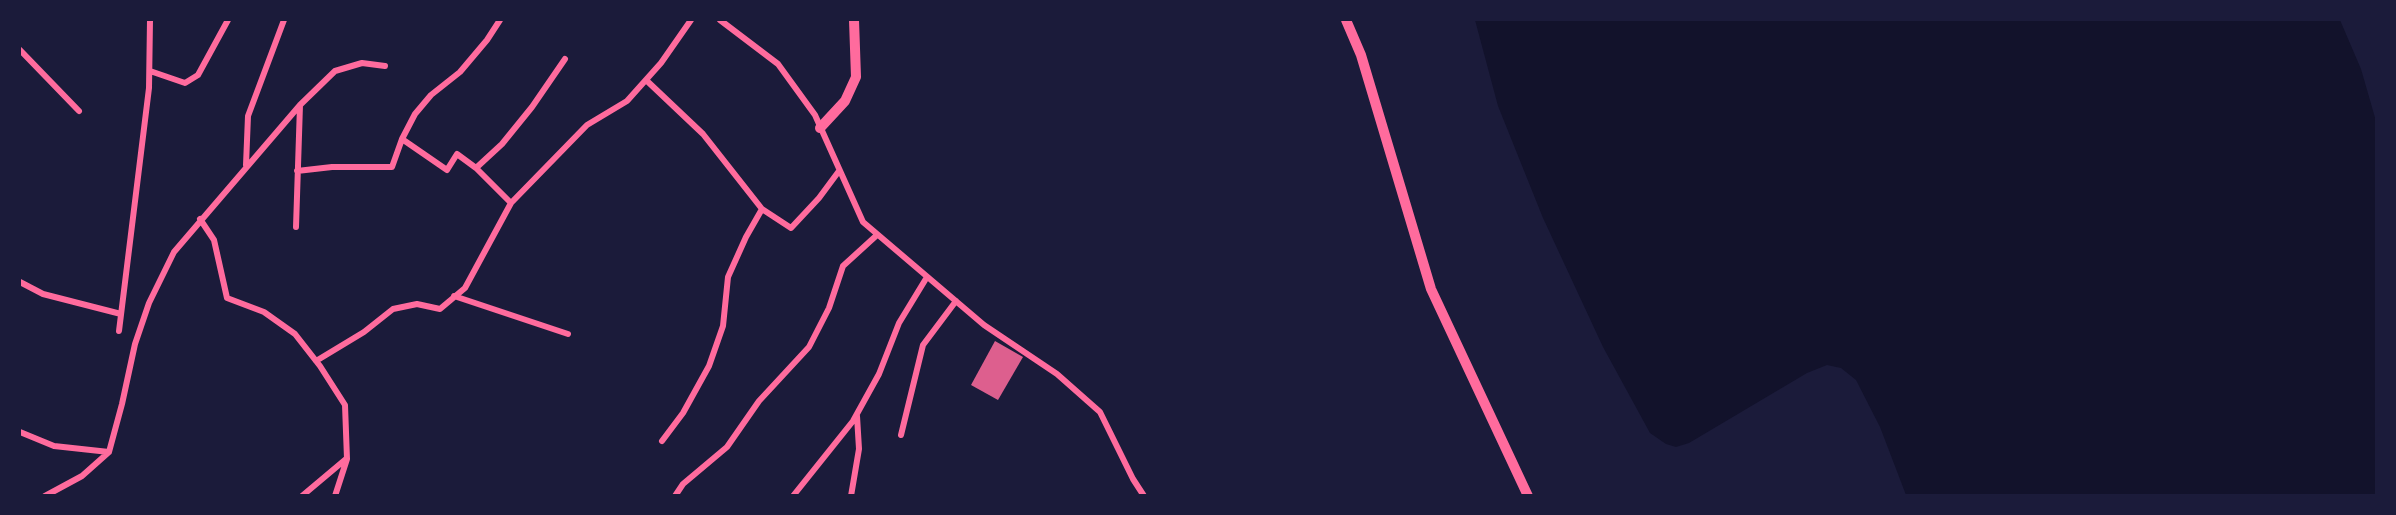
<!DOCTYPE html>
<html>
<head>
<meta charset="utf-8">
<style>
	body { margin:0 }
	#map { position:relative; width:2396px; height:515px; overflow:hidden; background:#1b1b3a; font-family:Commissioner,sans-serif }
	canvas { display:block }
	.frame { position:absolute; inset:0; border:21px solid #1b1b3a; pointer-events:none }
</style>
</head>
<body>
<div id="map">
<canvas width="2396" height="515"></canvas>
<div class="frame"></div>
</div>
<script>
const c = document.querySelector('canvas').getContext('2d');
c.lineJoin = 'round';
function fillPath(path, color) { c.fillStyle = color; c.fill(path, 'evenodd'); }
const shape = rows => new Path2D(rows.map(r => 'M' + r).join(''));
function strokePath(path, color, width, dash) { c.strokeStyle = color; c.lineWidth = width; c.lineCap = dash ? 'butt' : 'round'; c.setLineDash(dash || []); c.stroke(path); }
fillPath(shape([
	[1475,20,2340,20,2361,69,2376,121,2376,495,1906,495,1880,427,1856,380,1841,368,1827,365,1807,373,1689,443,1676,447,1666,444,1650,433,1603,347,1543,218,1498,106]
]), '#12122b');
fillPath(shape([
	[995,341,1023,357,998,400,971,385]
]), '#dd5f8e');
strokePath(shape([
	[720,20,778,64,815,115,863,222,984,325,1057,374,1100,412,1133,479,1144,496],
	[20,50,79,111],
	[150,71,185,83,198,75,228,20],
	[646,80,703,134,762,209],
	[402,139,415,114,431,95,460,72,487,40,500,20],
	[246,165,248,116,284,20],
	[476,168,502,144,532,107,565,59],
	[297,171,332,167,392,167,402,139,447,170,457,154,476,168,511,203],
	[200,219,214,240,227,298,264,312,295,334,320,366,345,405,347,459,335,496],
	[296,227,300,105],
	[20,282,43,294,121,314],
	[454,296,568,334],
	[119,331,149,88,150,20],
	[316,361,364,332,393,309,417,304,440,309,465,288,511,203,587,125,627,101,661,63,691,20],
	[20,432,54,446,109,452],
	[901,435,923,345,956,301],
	[662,441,683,413,709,366,723,326,728,277,746,237,762,209,791,228,819,198,839,171],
	[45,496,82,476,109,452,122,404,135,344,149,303,174,252,300,105,335,71,362,63,385,66],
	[302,496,346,459],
	[675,496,683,484,727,447,759,401,809,347,829,308,843,266,877,235],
	[793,496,853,421,879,374,899,323,927,277],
	[851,496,859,449,857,416]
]), '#ff6b9d', 6);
strokePath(shape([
	[1346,20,1361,55,1431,289,1528,496],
	[820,128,845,101,856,77,854,20]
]), '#ff6b9d', 10);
</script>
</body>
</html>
